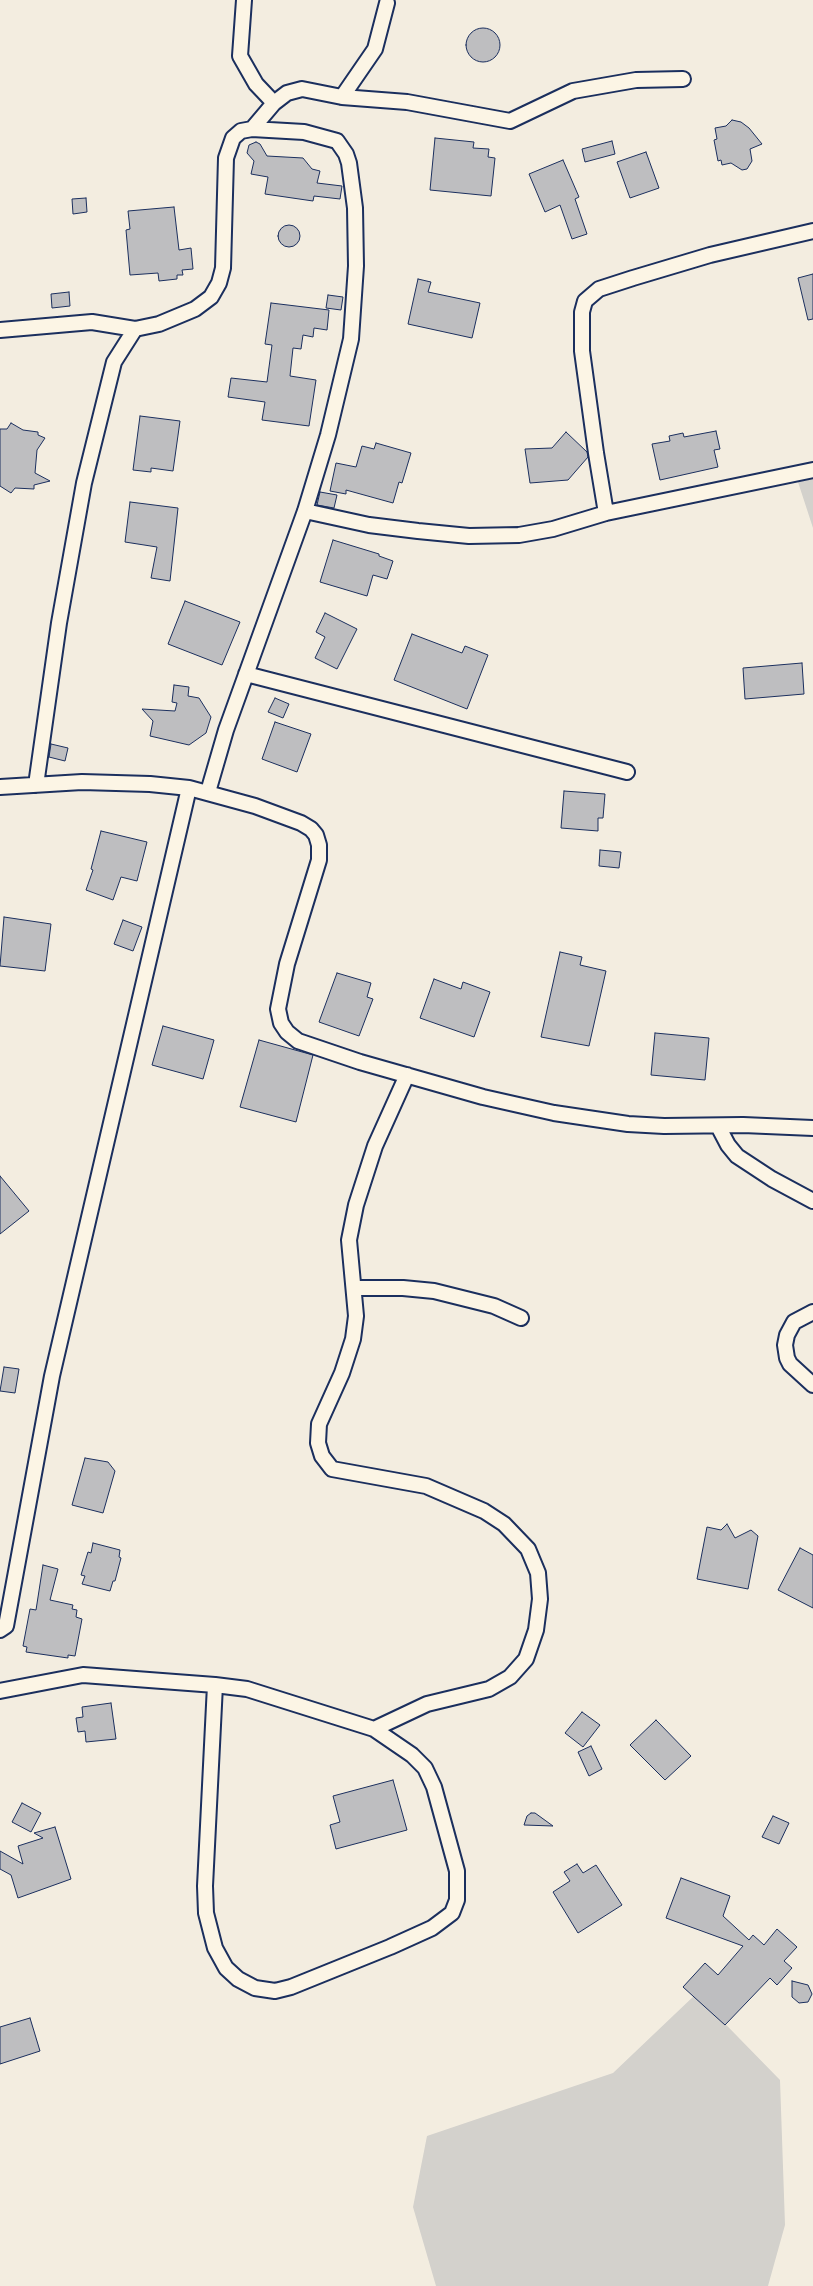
<!DOCTYPE html>
<html>
<head>
<meta charset="utf-8">
<style>
	body { margin:0 }
	canvas { display:block; background:#f3ede0 }
</style>
</head>
<body>
<canvas width="813" height="2286"></canvas>
<script>
const c = document.querySelector('canvas').getContext('2d');
c.lineJoin = 'round';
function fillPath(path, color) { c.fillStyle = color; c.fill(path, 'evenodd'); }
const shape = rows => new Path2D(rows.map(r => 'M' + r).join(''));
function strokePath(path, color, width, dash) { c.strokeStyle = color; c.lineWidth = width; c.lineCap = dash ? 'butt' : 'round'; c.setLineDash(dash || []); c.stroke(path); }
fillPath(shape([
	[813,479,813,528,798,482],
	[696,1994,780,2080,785,2225,768,2286,436,2286,413,2207,427,2136,613,2073]
]), '#d3d1cc');
const building = shape([
	'466 45a17 17 0 1 1 34 0a17 17 0 1 1-34 0Z',
	[732,120,741,122,749,128,762,144,750,149,752,161,747,169,742,170,731,163,722,165,721,160,718,161,714,140,717,139,715,128,726,126,732,120],
	[435,138,474,142,473,148,489,149,488,157,495,158,491,196,430,190,435,138],
	[612,141,615,154,585,162,582,149,612,141],
	[256,142,260,144,267,156,303,158,312,169,320,171,317,183,342,186,340,199,314,196,313,201,265,194,268,177,251,174,254,161,247,153,249,145,256,142],
	[646,152,659,188,630,198,617,162,646,152],
	[563,160,579,197,575,199,587,234,572,239,560,205,545,212,529,174,563,160],
	[86,198,87,212,73,214,72,199,86,198],
	[174,207,179,250,191,248,193,269,182,270,183,275,177,275,177,279,159,281,158,273,130,275,126,230,130,229,128,211,174,207],
	'278 236a11 11 0 1 1 22 0a11 11 0 1 1-22 0Z',
	[813,274,813,319,808,320,798,278,813,274],
	[418,279,431,282,428,292,480,303,472,338,408,324,418,279],
	[69,292,70,306,52,308,51,294,69,292],
	[328,295,343,297,341,310,326,308,328,295],
	[271,303,329,310,327,330,314,328,313,337,303,335,301,349,293,348,290,376,316,380,309,426,262,420,265,402,228,397,231,378,267,382,272,345,265,344,271,303],
	[140,416,180,421,173,471,151,468,151,472,133,470,140,416],
	[11,423,23,430,38,432,38,435,45,438,37,450,35,473,50,481,34,485,34,489,15,488,11,493,0,486,0,429,7,429,11,423],
	[716,431,720,449,714,450,718,467,660,480,652,444,670,441,669,436,683,433,684,437,716,431],
	[566,432,587,452,588,457,568,480,530,483,525,449,552,448,566,432],
	[376,443,411,453,402,483,399,482,393,503,346,490,346,494,330,491,336,463,356,467,362,446,374,449,376,443],
	[320,492,337,495,334,508,317,505,320,492],
	[130,502,178,508,170,581,151,578,157,547,125,542,130,502],
	[333,540,379,554,379,556,393,561,387,579,373,575,367,596,320,582,333,540],
	[185,601,240,622,222,665,168,644,185,601],
	[325,613,357,629,337,669,315,658,325,637,316,632,325,613],
	[412,634,462,653,465,646,488,655,467,709,394,680,412,634],
	[802,663,804,694,745,699,743,668,802,663],
	[174,685,189,687,188,696,199,698,211,717,206,733,189,745,150,736,153,721,142,709,175,711,177,703,172,702,174,685],
	[275,698,289,704,283,718,268,712,275,698],
	[275,722,311,734,297,772,262,759,275,722],
	[51,744,68,748,65,761,49,757,51,744],
	[564,791,605,794,603,818,598,818,598,831,561,828,564,791],
	[101,831,147,842,137,881,121,877,113,900,86,890,93,870,91,869,101,831],
	[600,850,621,852,619,868,599,866,600,850],
	[4,917,51,924,45,971,0,966,4,917],
	[123,920,142,927,133,951,114,944,123,920],
	[560,952,582,957,580,965,606,971,589,1046,541,1037,560,952],
	[337,973,371,983,367,997,373,999,359,1036,319,1022,337,973],
	[434,979,461,989,463,982,490,992,474,1037,420,1018,434,979],
	[163,1026,214,1040,203,1079,152,1065,163,1026],
	[655,1033,709,1038,705,1080,651,1075,655,1033],
	[259,1040,313,1055,296,1122,240,1107,259,1040],
	[0,1176,29,1211,0,1234,0,1176],
	[4,1367,19,1369,15,1393,0,1391,4,1367],
	[85,1458,108,1462,115,1471,103,1513,72,1505,85,1458],
	[727,1524,735,1538,751,1530,758,1536,748,1589,697,1579,707,1527,721,1530,727,1524],
	[93,1543,120,1550,119,1557,121,1558,115,1581,113,1581,110,1591,82,1584,85,1576,81,1575,88,1552,91,1553,93,1543],
	[800,1548,813,1555,813,1608,778,1590,800,1548],
	[43,1565,58,1569,50,1600,73,1605,72,1609,77,1610,76,1617,82,1619,75,1656,68,1655,68,1658,26,1652,27,1647,23,1646,30,1609,36,1610,43,1565],
	[111,1703,116,1739,86,1742,85,1731,78,1732,76,1718,83,1717,82,1707,111,1703],
	[582,1712,600,1725,583,1747,565,1733,582,1712],
	[656,1720,691,1756,665,1780,630,1745,656,1720],
	[591,1746,602,1769,589,1776,578,1752,591,1746],
	[393,1780,407,1830,336,1849,330,1825,340,1822,333,1796,393,1780],
	[22,1803,41,1813,31,1832,12,1822,22,1803],
	[531,1813,535,1813,553,1826,524,1825,527,1816,531,1813],
	[773,1816,789,1823,779,1844,762,1837,773,1816],
	[55,1827,71,1879,18,1898,11,1875,0,1869,0,1851,23,1864,18,1846,43,1838,34,1833,55,1827],
	[577,1864,583,1873,596,1865,622,1905,578,1933,553,1892,570,1881,564,1872,577,1864],
	[681,1878,730,1896,723,1916,749,1940,753,1935,764,1945,777,1929,797,1947,784,1961,792,1968,777,1985,770,1978,725,2025,683,1987,705,1963,718,1975,743,1946,666,1918,681,1878],
	[792,1981,808,1985,812,1994,808,2002,799,2003,792,1997,792,1981],
	[30,2018,40,2051,0,2064,0,2027,30,2018]
]);
fillPath(building, '#bebec0');
strokePath(building, '#1b2f5e', 1);
const street = shape([
	[244,0,240,56,256,84,274,103],
	[342,97,375,49,387,3],
	[252,129,274,103,287,93,302,89,342,97,407,102,510,121,573,91,636,80,683,79],
	[0,330,92,322,135,329],
	[305,511,369,525,418,531,469,536,519,535,553,529,606,513,813,470],
	[606,513,596,453,582,351,582,312,585,301,599,289,633,278,710,255,813,231],
	[246,674,627,772],
	[36,785,59,623,84,483,114,362,135,329,159,324,195,309,211,297,219,283,223,268,226,158,233,138,241,131,252,129,304,132,337,141,346,154,349,163,355,208,356,266,351,339,328,435,305,511,226,730,208,792],
	[0,787,82,782,150,784,189,788,255,806,301,823,311,829,316,835,319,845,319,860,287,964,278,1009,281,1023,287,1032,298,1041,360,1062,483,1097,554,1113,628,1124,664,1126,743,1125,813,1128],
	[718,1126,728,1145,737,1156,772,1179,813,1201],
	[354,1288,403,1288,434,1291,494,1306,521,1318],
	[813,1312,794,1322,787,1335,785,1345,787,1358,790,1364,813,1385],
	[0,1630,6,1626,52,1376,189,788],
	[0,1691,83,1675,215,1685,247,1689,374,1729,412,1755,425,1768,434,1787,457,1871,457,1900,452,1913,432,1928,390,1947,291,1987,275,1991,255,1988,238,1979,226,1968,215,1948,206,1913,205,1886,215,1685],
	[374,1729,427,1704,489,1689,510,1677,526,1659,536,1630,540,1599,538,1573,528,1549,504,1524,484,1511,426,1486,332,1469,322,1456,318,1443,319,1424,342,1373,353,1339,356,1316,349,1240,356,1205,375,1146,407,1075]
]);
strokePath(street, '#1b2f5e', 18);
strokePath(street, '#fcf5e5', 14);
</script>
</body>
</html>
